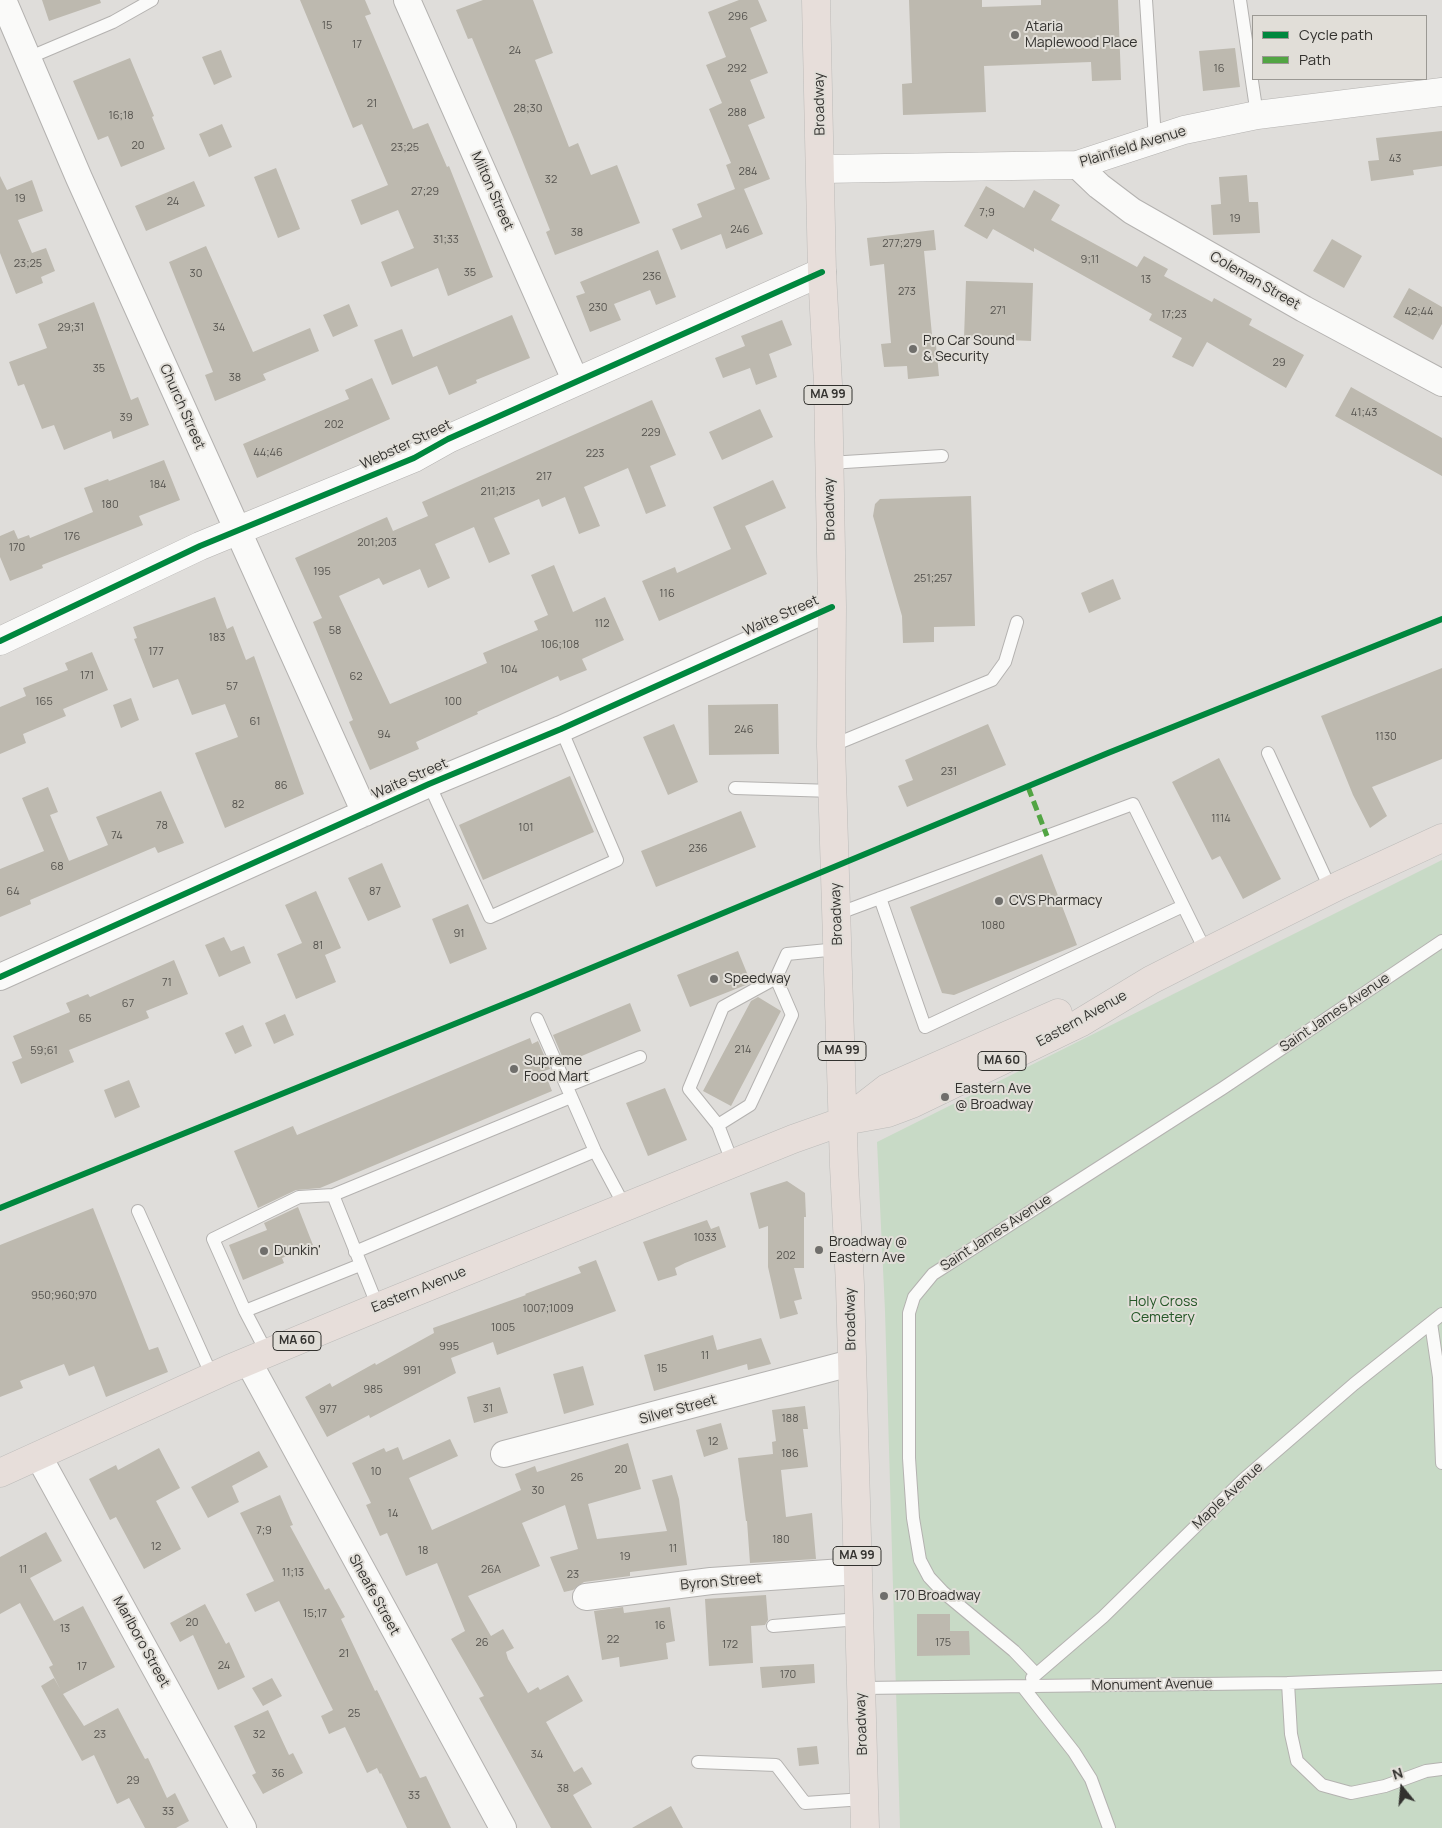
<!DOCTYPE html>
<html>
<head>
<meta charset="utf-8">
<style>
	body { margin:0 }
	#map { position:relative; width:1442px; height:1828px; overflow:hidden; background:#dfddda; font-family:Manrope,sans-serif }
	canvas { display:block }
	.legend { position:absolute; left:1252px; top:15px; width:175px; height:65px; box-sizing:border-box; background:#e1ded8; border:1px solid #9b9994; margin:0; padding:6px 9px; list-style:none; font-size:15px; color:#33322f }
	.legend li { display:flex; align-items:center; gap:10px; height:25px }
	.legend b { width:25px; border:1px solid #9b9994 }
	.north { position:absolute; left:1377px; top:1763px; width:50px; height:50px; -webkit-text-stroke:4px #e1ded8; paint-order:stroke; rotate:343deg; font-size:14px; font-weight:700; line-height:20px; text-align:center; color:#33322f }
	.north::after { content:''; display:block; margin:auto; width:18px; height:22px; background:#33322f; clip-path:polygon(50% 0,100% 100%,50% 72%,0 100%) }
</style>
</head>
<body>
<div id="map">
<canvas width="1442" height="1828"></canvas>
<ul class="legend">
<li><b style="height:6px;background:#00873e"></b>Cycle path</li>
<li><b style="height:6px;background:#52a543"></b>Path</li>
</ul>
<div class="north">N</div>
</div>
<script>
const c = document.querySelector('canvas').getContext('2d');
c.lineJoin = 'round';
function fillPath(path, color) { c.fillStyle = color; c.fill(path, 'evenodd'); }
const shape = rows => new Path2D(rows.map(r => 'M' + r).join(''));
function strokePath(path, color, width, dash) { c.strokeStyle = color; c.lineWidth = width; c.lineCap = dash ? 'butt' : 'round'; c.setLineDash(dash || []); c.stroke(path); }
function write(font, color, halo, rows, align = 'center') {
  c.font = font + ' Manrope,sans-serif'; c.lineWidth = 4; c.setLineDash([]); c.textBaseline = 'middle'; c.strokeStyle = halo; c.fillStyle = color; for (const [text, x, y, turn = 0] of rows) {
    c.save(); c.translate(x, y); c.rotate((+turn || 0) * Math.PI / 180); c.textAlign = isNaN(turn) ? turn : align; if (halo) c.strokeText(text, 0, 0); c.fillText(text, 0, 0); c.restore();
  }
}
fillPath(shape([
	[1442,860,1442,1828,900,1828,885,1311,877,1142]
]), '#c8dac6');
fillPath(shape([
	[42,0,100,0,101,3,49,21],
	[300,0,365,0,371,14,365,16,413,129,428,123,447,167,449,166,493,277,448,296,438,268,391,287,381,262,414,248,398,210,361,225,351,200,388,185,362,124,353,128],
	[483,0,533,0,553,53,535,60,569,147,578,143,591,175,617,165,640,223,555,255,546,232,550,230,513,137,472,38,468,39,456,10],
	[739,0,758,0,767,21,750,28,768,73,750,80,765,118,748,125,770,179,744,189,763,234,726,249,721,234,681,250,672,229,702,217,697,204,735,189,726,165,731,163,709,109,722,103,706,65,726,57,708,12],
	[909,0,982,0,982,7,1041,5,1041,0,1118,0,1121,80,1092,81,1091,62,984,66,986,112,903,115,902,84,912,83],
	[1235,48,1240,87,1203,91,1199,51],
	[221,50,232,77,214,85,202,57],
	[130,58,154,116,152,117,165,149,121,167,108,136,98,140,73,81],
	[222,124,232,147,209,157,199,134],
	[1442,131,1442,166,1413,170,1414,175,1371,181,1368,161,1379,160,1376,138],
	[276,168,300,229,278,238,254,177],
	[1247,175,1249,202,1258,202,1260,233,1213,235,1211,205,1221,204,1219,177],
	[0,176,7,190,32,180,43,211,18,220,32,253,46,248,55,271,41,277,43,283,16,294,0,253],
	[194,181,205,206,146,231,135,206],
	[986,186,1024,208,1034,190,1060,205,1051,220,1137,267,1144,256,1168,269,1164,276,1212,302,1214,298,1252,319,1249,325,1304,355,1286,388,1207,342,1193,367,1172,357,1182,338,1149,320,1152,314,1034,248,1034,252,993,229,987,239,964,226],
	[934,230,936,250,924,251,932,335,935,335,939,376,908,379,907,366,884,367,881,344,891,343,884,264,870,266,867,238],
	[1332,239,1362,256,1344,288,1313,271],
	[206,246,253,352,310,328,319,351,263,374,266,380,215,401,205,375,213,372,169,262],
	[658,250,676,297,656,305,650,290,614,304,621,320,590,332,576,296,585,293,580,282],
	[966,281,1033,283,1031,341,964,338],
	[1409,288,1442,307,1442,324,1433,340,1393,317],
	[94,302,131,400,138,397,149,425,113,439,111,431,64,450,54,425,42,429,24,384,18,386,9,362,47,348,38,324],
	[349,304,358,326,333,337,323,315],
	[512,315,530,358,476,380,477,383,449,395,437,366,392,385,374,340,402,329,413,357],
	[782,320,792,345,769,354,777,377,756,385,750,368,723,378,715,358,745,346,741,336],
	[372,378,390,419,257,478,243,444,349,399,345,390],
	[1351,387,1442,438,1442,476,1335,416],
	[652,400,676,455,650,466,666,506,646,514,628,468,584,487,600,526,579,534,565,497,542,507,539,499,494,518,510,554,489,563,474,527,435,544,450,578,428,588,420,569,383,585,379,578,339,596,390,704,487,663,483,653,538,630,534,621,548,615,531,575,554,565,573,612,605,597,624,640,582,659,587,670,560,681,558,676,477,712,478,714,416,742,419,749,370,770,349,722,353,720,313,622,322,618,295,558,387,517,393,531,428,516,422,502],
	[760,409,773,437,722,460,709,432],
	[164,460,180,500,139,516,143,525,42,565,43,568,10,581,0,557,0,536,14,530,18,539,29,535,30,538,93,512,84,488,108,479,109,481],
	[773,480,786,508,745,526,767,574,659,621,642,581,675,567,677,573,731,549,713,507],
	[971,496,975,626,934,627,934,642,903,643,902,616,873,516,875,504,880,499],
	[1113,579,1121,599,1089,613,1081,593],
	[215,597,227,629,233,626,246,660,254,656,304,794,225,828,195,753,238,737,225,704,192,715,178,679,153,688,134,639,137,638,133,627],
	[92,652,108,690,63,709,66,716,23,734,26,743,0,754,0,707,26,696,23,688,68,670,65,663],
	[1442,668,1442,759,1372,787,1387,816,1370,828,1353,795,1321,716],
	[131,698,139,720,121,728,113,705],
	[778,704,779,754,709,755,708,705],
	[674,724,698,782,668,795,643,737],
	[988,724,1006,765,907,807,898,786,913,780,905,760],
	[1219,758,1281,879,1243,899,1220,856,1212,860,1172,782],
	[570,776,594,832,483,880,459,825],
	[48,787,58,812,50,815,69,861,108,845,96,817,161,791,184,843,158,853,155,847,30,900,31,904,0,917,0,869,44,851,22,798],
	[741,811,756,847,656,887,641,851],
	[1042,854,1077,945,954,995,942,993,910,907],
	[382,863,401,907,368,921,348,878],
	[316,891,341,948,325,955,336,982,296,999,277,954,302,943,285,905],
	[468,904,487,949,450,964,432,919],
	[224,937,231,951,244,946,251,963,219,977,205,945],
	[738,951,751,983,690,1007,677,975],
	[174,960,188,994,146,1011,149,1018,69,1050,74,1062,21,1084,12,1062,22,1058,13,1036,70,1012,66,1003,88,994,90,997],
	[758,997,781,1011,731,1106,703,1091,751,1001],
	[630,1003,641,1031,565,1063,553,1035],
	[285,1014,294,1035,274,1044,265,1023],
	[243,1025,252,1046,235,1054,225,1033],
	[530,1038,532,1044,538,1041,550,1069,544,1071,552,1091,320,1188,296,1190,258,1208,234,1151,293,1126,297,1135],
	[129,1080,140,1107,115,1118,104,1090],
	[665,1088,687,1140,648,1156,626,1103],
	[787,1181,805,1193,806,1217,804,1217,804,1268,794,1268,802,1299,794,1301,798,1314,780,1319,768,1267,768,1226,759,1229,750,1193],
	[298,1207,313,1245,282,1258,284,1263,243,1280,229,1245,267,1230,264,1223],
	[93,1208,149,1350,158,1347,168,1372,106,1397,94,1366,69,1376,64,1364,20,1381,23,1388,0,1397,0,1245],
	[707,1220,711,1229,719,1226,726,1247,685,1263,675,1268,677,1275,658,1281,643,1242],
	[596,1260,616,1311,497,1355,493,1342,451,1358,456,1373,370,1418,369,1415,327,1437,305,1397,330,1383,332,1387,375,1363,376,1365,434,1333,433,1328,526,1295,525,1294,581,1273,578,1267],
	[713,1335,717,1350,761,1338,771,1364,748,1370,747,1364,654,1391,644,1355],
	[583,1366,594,1405,564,1414,553,1374],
	[500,1387,508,1413,474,1423,467,1397],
	[805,1406,808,1429,803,1429,808,1467,781,1470,786,1517,812,1513,816,1559,750,1563,747,1521,746,1521,738,1458,773,1454,772,1442,776,1441,772,1410],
	[721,1423,728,1449,704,1457,696,1430],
	[450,1439,458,1456,409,1478,432,1530,521,1490,515,1474,535,1466,537,1472,628,1443,641,1489,588,1504,597,1539,667,1531,652,1480,672,1475,679,1499,687,1565,630,1572,630,1576,584,1582,573,1590,564,1592,550,1557,578,1549,565,1505,522,1523,540,1566,468,1596,491,1636,503,1629,514,1648,506,1652,508,1659,528,1693,538,1687,540,1690,568,1675,583,1701,546,1722,574,1772,582,1767,592,1784,573,1795,592,1828,551,1828,479,1698,484,1696,451,1639,465,1631,437,1563,406,1576,387,1533,380,1536,366,1505,371,1503,352,1463,384,1448,386,1452,398,1447,403,1460],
	[159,1448,180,1488,156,1501,181,1549,144,1569,116,1517,110,1520,89,1479,116,1465,118,1470],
	[259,1451,268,1467,232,1486,239,1502,208,1518,191,1487],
	[280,1495,293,1525,290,1526,325,1590,329,1588,345,1617,341,1619,375,1691,377,1690,420,1778,426,1776,451,1828,407,1828,381,1773,380,1774,377,1768,367,1773,345,1727,329,1734,321,1716,333,1710,279,1601,255,1612,246,1594,274,1581,240,1513],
	[46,1532,62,1561,30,1578,54,1621,83,1606,115,1667,63,1694,84,1726,118,1708,145,1759,148,1758,167,1798,175,1793,189,1821,176,1828,145,1828,129,1798,117,1804,94,1755,82,1761,41,1686,54,1678,60,1689,49,1667,53,1665,20,1603,0,1614,0,1557],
	[766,1595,768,1620,765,1625,751,1626,753,1663,709,1666,705,1599],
	[205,1604,226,1644,229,1642,245,1677,218,1690,193,1635,180,1642,170,1623],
	[623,1607,624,1613,670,1607,675,1641,666,1643,668,1659,620,1667,619,1657,602,1660,594,1611],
	[917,1614,950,1614,950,1631,969,1631,970,1655,917,1656],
	[814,1664,815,1683,762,1688,760,1667],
	[272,1678,282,1696,263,1706,252,1688],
	[268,1710,289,1755,293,1753,303,1773,263,1794,252,1775,256,1773,234,1726],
	[817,1746,819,1764,799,1766,797,1748],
	[671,1806,683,1828,632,1828]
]), '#bdb9af');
const service = shape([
	[1146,0,1155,139],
	[1240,0,1257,115],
	[28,58,113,22,152,0],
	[829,463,942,456],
	[831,746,992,680,1005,662,1017,622],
	[1268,753,1331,890],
	[429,784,490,917,617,860,561,729],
	[735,788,833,791],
	[880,898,925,1027,1183,906],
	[837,914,1133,804,1206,952],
	[537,1019,595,1151,625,1207],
	[567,1086,640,1057],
	[718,1125,750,1105,792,1015,776,978],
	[733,1164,718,1125,689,1089,723,1007,776,978,787,954,838,949],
	[333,1195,378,1307],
	[138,1211,212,1376],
	[355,1252,595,1151],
	[245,1311,360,1265],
	[1431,1323,1439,1377,1442,1463],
	[267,1353,245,1311,213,1239,299,1197,333,1195,571,1097],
	[773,1626,859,1619],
	[1036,1674,1014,1651,943,1592,929,1577,920,1560,913,1518,909,1458,909,1313,914,1297,933,1274,1223,1088,1442,941],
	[1032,1678,1103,1617,1244,1479,1354,1384,1442,1314],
	[1288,1683,1291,1734,1297,1761,1322,1785,1351,1793,1385,1786,1426,1771,1442,1769],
	[1023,1687,1074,1752,1091,1779,1109,1828],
	[861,1688,1288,1683,1442,1677],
	[698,1762,776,1765,805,1803,864,1799]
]);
const minor = shape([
	[3,0,79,178,365,813],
	[407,0,576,382],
	[1077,165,1099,186,1132,211,1304,309,1442,383],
	[0,977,429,784,561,729,832,607],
	[248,1361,503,1828],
	[504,1454,851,1363],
	[39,1457,243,1828],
	[586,1597,711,1581,858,1571]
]);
const tertiary = shape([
	[821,169,1077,165,1184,130,1257,115,1442,92],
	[0,641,200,546,414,458,448,439,822,272]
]);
const primary = shape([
	[816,0,822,272,828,384,832,607,831,746,844,1166,850,1285,865,1828],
	[847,1119,887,1088,1058,1013],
	[0,1473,229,1369,378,1307,793,1139,844,1121,888,1113,912,1104,1080,1023,1151,980,1206,952,1340,885,1442,838]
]);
strokePath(service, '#b4b2b0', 14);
strokePath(minor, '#b4b2b0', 28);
strokePath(tertiary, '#b4b2b0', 29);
strokePath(primary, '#bcbbb9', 29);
strokePath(service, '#fafaf9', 12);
strokePath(minor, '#fafaf9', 26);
strokePath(tertiary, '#fafaf9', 28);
strokePath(primary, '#e7deda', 28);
strokePath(shape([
	[1028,787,1047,836]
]), '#52a543', 5, [10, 5]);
strokePath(shape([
	[0,641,200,546,414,458,448,439,822,272],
	[0,977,429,784,561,729,832,607],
	[0,1208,531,993,1108,753,1442,619]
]), '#00873e', 6);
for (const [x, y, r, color] of [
	[1015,35,5,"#6f6e6b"],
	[913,349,5,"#6f6e6b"],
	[999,901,5,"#6f6e6b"],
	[714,979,5,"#6f6e6b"],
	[514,1069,5,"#6f6e6b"],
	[945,1097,5,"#6f6e6b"],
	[819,1250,5,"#6f6e6b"],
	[264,1251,5,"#6f6e6b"],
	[884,1596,5,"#6f6e6b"]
]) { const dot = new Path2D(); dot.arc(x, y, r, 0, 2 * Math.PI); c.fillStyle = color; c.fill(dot); strokePath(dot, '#e1ded8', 2); }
write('11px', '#56544f', null, [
	["296",738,17],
	["15",327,26],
	["17",357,45],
	["24",515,51],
	["292",737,69],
	["16",1219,69],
	["21",372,104],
	["28;30",528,109],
	["288",737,113],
	["16;18",121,116],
	["20",138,146],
	["23;25",405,148],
	["43",1395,159],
	["284",748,172],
	["32",551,180],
	["27;29",425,192],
	["19",20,199],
	["24",173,202],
	["7;9",987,213],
	["19",1235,219],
	["246",740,230],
	["38",577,233],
	["31;33",446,240],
	["277;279",902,244],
	["9;11",1090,260],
	["23;25",28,264],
	["35",470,273],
	["30",196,274],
	["236",652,277],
	["13",1146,280],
	["273",907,292],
	["230",598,308],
	["271",998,311],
	["42;44",1419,312],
	["17;23",1174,315],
	["29;31",71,328],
	["34",219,328],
	["29",1279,363],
	["35",99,369],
	["38",235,378],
	["41;43",1364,413],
	["39",126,418],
	["202",334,425],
	["229",651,433],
	["44;46",268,453],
	["223",595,454],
	["217",544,477],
	["184",158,485],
	["211;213",498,492],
	["180",110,505],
	["176",72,537],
	["201;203",377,543],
	["170",17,548],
	["195",322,572],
	["251;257",933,579],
	["116",667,594],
	["112",602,624],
	["58",335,631],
	["183",217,638],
	["106;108",560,645],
	["177",156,652],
	["104",509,670],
	["171",87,676],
	["62",356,677],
	["57",232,687],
	["165",44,702],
	["100",453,702],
	["61",255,722],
	["246",744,730],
	["94",384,735],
	["1130",1386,737],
	["231",949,772],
	["86",281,786],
	["82",238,805],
	["1114",1221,819],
	["78",162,826],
	["101",526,828],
	["74",117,836],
	["236",698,849],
	["68",57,867],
	["64",13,892],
	["87",375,892],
	["1080",993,926],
	["91",459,934],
	["81",318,946],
	["71",167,983],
	["67",128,1004],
	["65",85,1019],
	["214",743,1050],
	["59;61",44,1051],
	["1033",705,1238],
	["202",786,1256],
	["950;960;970",64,1296],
	["1007;1009",548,1309],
	["1005",503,1328],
	["995",449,1347],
	["11",705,1356],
	["15",662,1369],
	["991",412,1371],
	["985",373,1390],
	["31",488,1409],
	["977",328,1410],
	["188",790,1419],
	["12",713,1442],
	["186",790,1454],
	["20",621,1470],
	["10",376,1472],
	["26",577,1478],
	["30",538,1491],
	["14",393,1514],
	["7;9",264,1531],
	["180",781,1540],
	["12",156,1547],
	["11",673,1549],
	["18",423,1551],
	["19",625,1557],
	["11",23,1570],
	["26A",491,1570],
	["11;13",293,1573],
	["23",573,1575],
	["15;17",315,1614],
	["20",192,1623],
	["16",660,1626],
	["13",65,1629],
	["22",613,1640],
	["26",482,1643],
	["175",943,1643],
	["172",730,1645],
	["21",344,1654],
	["24",224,1666],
	["17",82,1667],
	["170",788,1675],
	["25",354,1714],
	["23",100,1735],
	["32",259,1735],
	["34",537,1755],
	["36",278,1774],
	["29",133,1781],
	["38",563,1789],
	["33",414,1796],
	["33",168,1812]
]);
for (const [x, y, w] of [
	[828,395,48],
	[842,1051,48],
	[1002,1061,48],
	[297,1341,48],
	[857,1556,48]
]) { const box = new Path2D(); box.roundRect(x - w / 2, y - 9.5, w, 19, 4); c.fillStyle = '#e1ded8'; c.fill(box); strokePath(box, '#33322f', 1); }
write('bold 12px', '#33322f', null, [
	["MA 99",828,395],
	["MA 99",842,1051],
	["MA 60",1002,1061],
	["MA 60",297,1341],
	["MA 99",857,1556]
]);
write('14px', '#33322f', '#e1ded8', [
	["Ataria",1025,27],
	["Maplewood Place",1025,43],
	["Pro Car Sound",923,341],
	["& Security",923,357],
	["CVS Pharmacy",1009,901],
	["Speedway",724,979],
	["Supreme",524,1061],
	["Food Mart",524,1077],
	["Eastern Ave",955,1089],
	["@ Broadway",955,1105],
	["Broadway @",829,1242],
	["Eastern Ave",829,1258],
	["Dunkin'",274,1251],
	["170 Broadway",894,1596]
], 'left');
write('14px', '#33322f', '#e1ded8', [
	["Broadway",820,104,-91],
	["Plainfield Avenue",1133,147,-17],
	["Milton Street",492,191,66],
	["Coleman Street",1255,281,30],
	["Church Street",182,407,66],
	["Webster Street",406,445,-25],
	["Broadway",830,509,-91],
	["Waite Street",781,616,-24],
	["Waite Street",410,779,-24],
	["Broadway",837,914,-92],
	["Saint James Avenue",1335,1013,-34],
	["Eastern Avenue",1082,1019,-29],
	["Saint James Avenue",996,1233,-33],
	["Eastern Avenue",419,1290,-22],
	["Broadway",851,1319,-91],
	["Silver Street",678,1410,-15],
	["Maple Avenue",1228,1496,-43],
	["Byron Street",721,1582,-5],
	["Sheafe Street",374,1595,61],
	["Marlboro Street",141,1642,61],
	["Monument Avenue",1152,1685,-1],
	["Broadway",862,1724,-92]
]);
write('14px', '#245727', '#e1ded8', [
	["Holy Cross",1163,1302],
	["Cemetery",1163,1318]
]);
</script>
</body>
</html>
